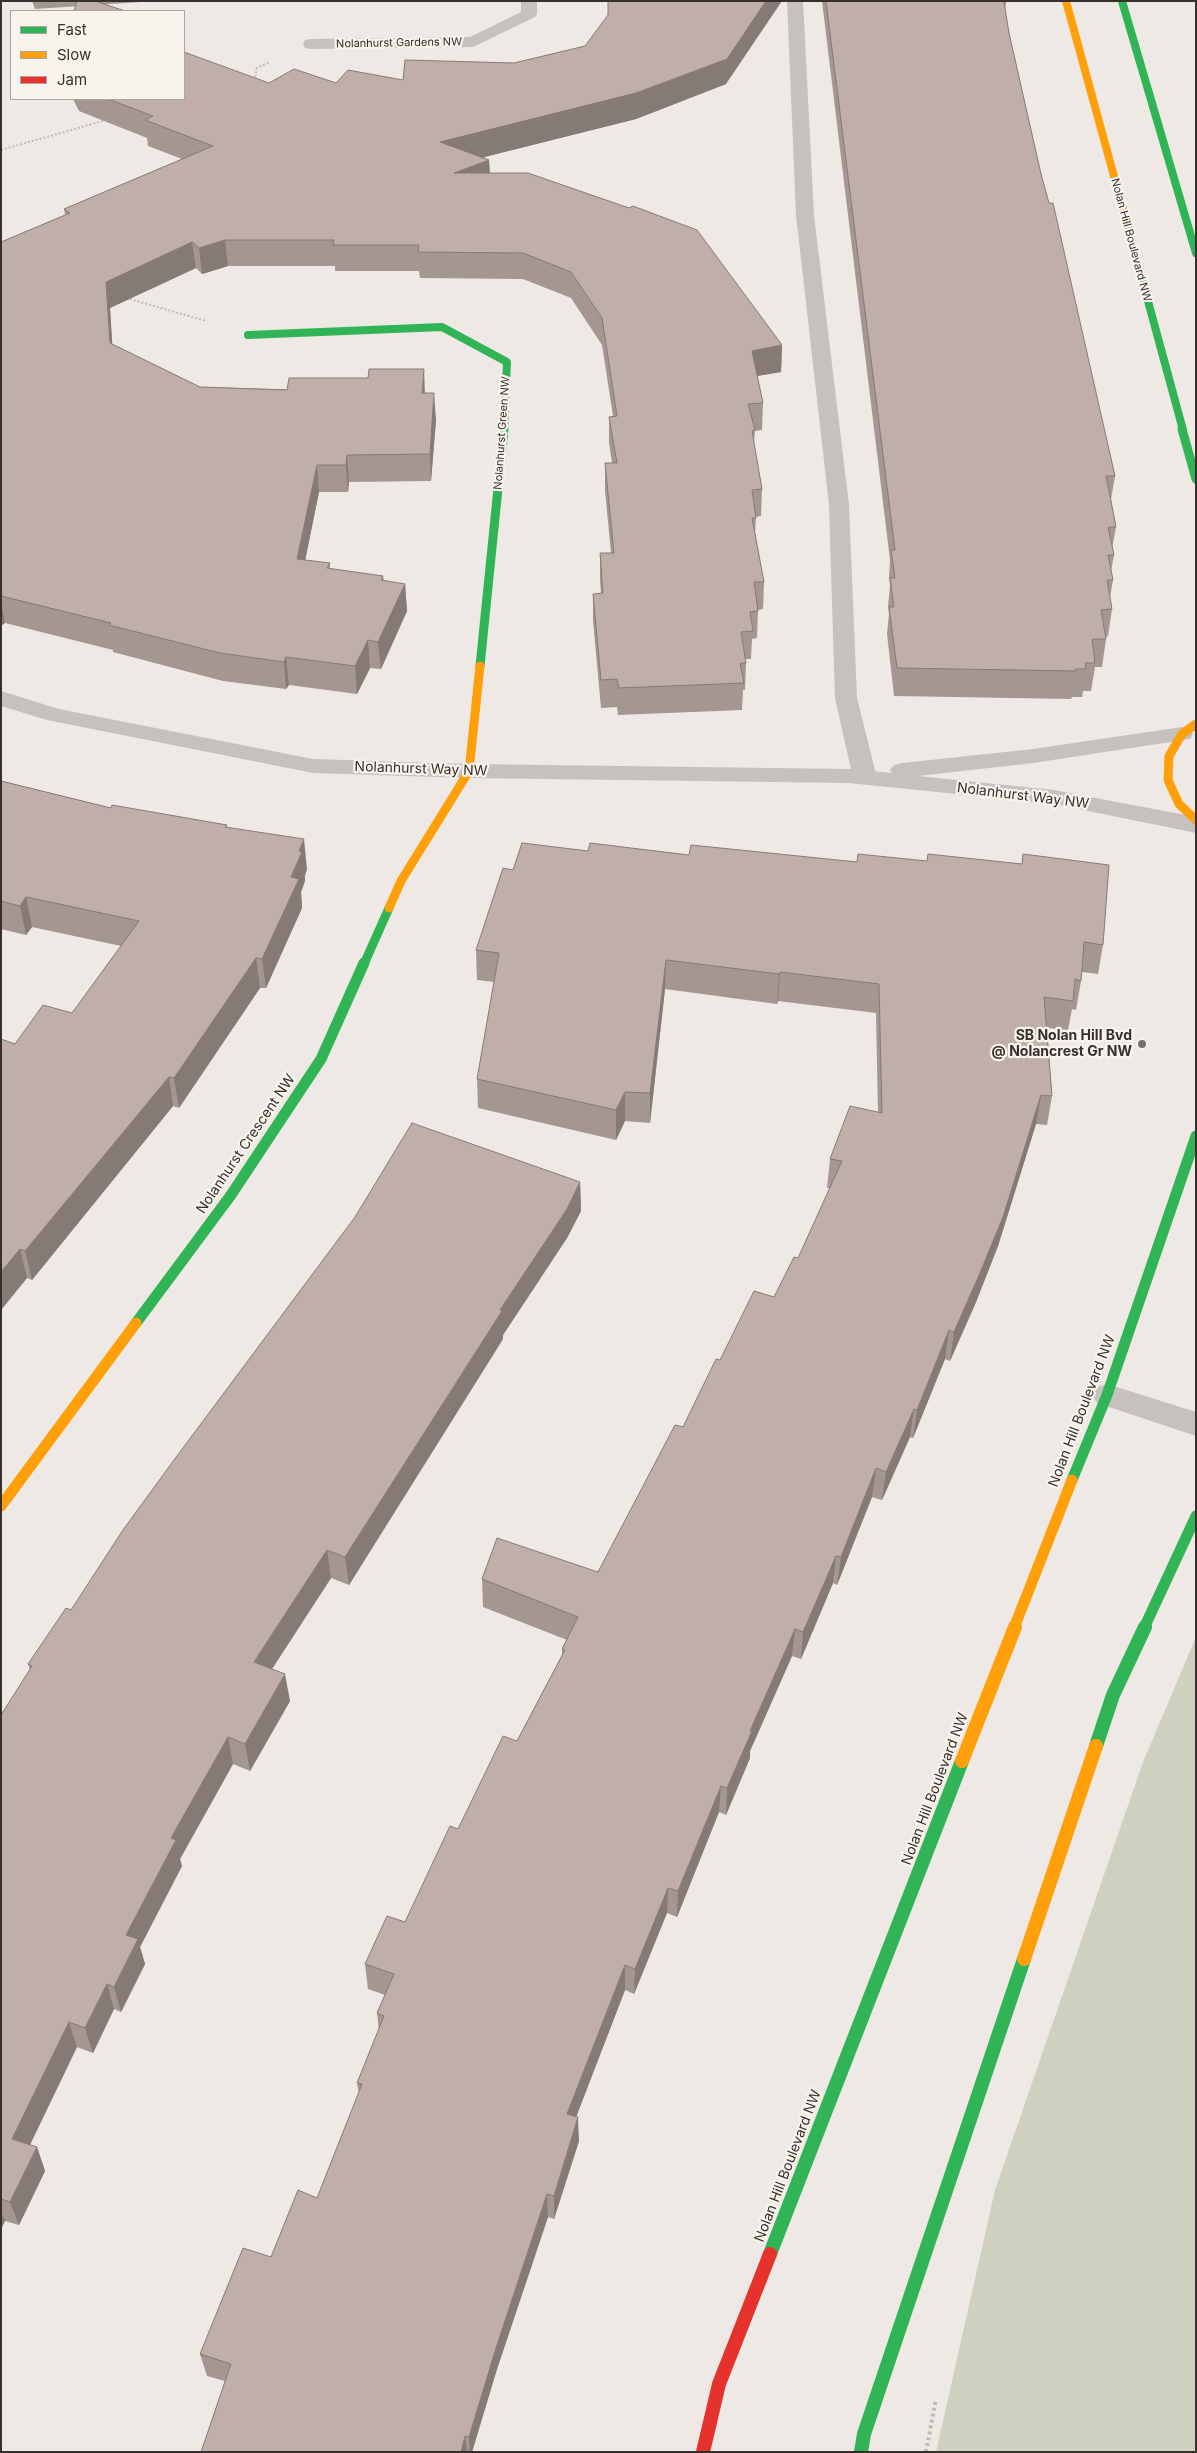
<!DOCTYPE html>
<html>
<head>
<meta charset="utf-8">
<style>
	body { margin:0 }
	#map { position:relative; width:1197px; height:2453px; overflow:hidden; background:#eee9e4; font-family:Inter,sans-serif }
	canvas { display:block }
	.frame { position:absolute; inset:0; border:2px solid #372f2b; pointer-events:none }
	.legend { position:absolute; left:10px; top:10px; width:175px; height:90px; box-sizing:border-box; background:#f9f3ed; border:1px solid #aba59f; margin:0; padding:6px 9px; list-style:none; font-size:15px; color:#372f2b }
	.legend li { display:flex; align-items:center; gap:10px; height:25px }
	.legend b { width:25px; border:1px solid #aba59f }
</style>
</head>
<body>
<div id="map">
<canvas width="1197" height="2453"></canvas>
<div class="frame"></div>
<ul class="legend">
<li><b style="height:6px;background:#30b455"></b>Fast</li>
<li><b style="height:6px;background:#ff9f0a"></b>Slow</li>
<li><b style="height:6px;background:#e5322d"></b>Jam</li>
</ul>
</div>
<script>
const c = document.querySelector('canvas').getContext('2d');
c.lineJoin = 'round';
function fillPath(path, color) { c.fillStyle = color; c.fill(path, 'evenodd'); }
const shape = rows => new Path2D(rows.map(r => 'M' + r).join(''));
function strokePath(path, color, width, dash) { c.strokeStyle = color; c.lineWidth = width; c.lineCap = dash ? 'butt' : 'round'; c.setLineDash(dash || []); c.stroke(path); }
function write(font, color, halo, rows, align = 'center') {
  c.font = font + ' Inter,sans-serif'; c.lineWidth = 4.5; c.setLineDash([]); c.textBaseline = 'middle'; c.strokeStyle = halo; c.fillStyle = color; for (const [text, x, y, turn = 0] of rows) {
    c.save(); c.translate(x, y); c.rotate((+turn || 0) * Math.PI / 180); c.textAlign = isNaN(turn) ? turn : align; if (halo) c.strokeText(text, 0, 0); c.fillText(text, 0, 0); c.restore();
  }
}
fillPath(shape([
	[1196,1637,1196,2452,936,2452,995,2190,1143,1762]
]), '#ced1c0');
strokePath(shape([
	[252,79,255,78,257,68,270,62],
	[1,150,106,120],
	[126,298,206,321]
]), '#bfbab6', 2, [2, 2]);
strokePath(shape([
	[926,2452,936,2399]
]), '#bfbab6', 4, [3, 3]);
fillPath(shape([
	[787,1,803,1,814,215,849,505,857,698,876,774,872,779,864,781,856,779,852,774,835,698,829,505,796,215,787,1]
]), '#c6c1bd');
fillPath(shape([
	[521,1,537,1,537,14,535,17,473,47,311,49,305,48,303,44,305,40,311,39,470,37,521,12,521,1],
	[1,691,59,709,313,759,469,764,849,769,892,773,890,770,894,765,902,763,1033,749,1182,727,1190,729,1193,734,1190,739,1033,763,918,776,1054,790,1196,817,1196,833,1054,804,849,783,469,778,313,773,47,720,1,706,1,691],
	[1107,1384,1196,1412,1196,1436,1097,1403,1092,1395,1097,1387,1107,1384]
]), '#c6c1bd');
strokePath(shape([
	[1122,1,1196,253],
	[1123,209,1183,430],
	[248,335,442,327,507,362,504,430]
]), '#30b455', 8);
strokePath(shape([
	[1182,429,1196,479],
	[480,666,504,429],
	[364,964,389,908]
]), '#30b455', 9);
strokePath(shape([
	[136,1323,231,1195,321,1059,364,963],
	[1072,1480,1107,1395,1196,1136],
	[1144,1628,1196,1516]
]), '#30b455', 11);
strokePath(shape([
	[1096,1746,1113,1695,1145,1627],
	[770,2254,962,1761],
	[861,2452,864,2434,1024,1959]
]), '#30b455', 14);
strokePath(shape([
	[1066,1,1123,209]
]), '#ff9f0a', 8);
strokePath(shape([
	[1196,724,1182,734,1169,756,1168,780,1179,804,1196,820],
	[389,908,401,881,469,771,480,666]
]), '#ff9f0a', 9);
strokePath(shape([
	[1,1506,136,1323],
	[1014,1628,1072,1480]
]), '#ff9f0a', 11);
strokePath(shape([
	[962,1761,1015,1627],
	[1024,1959,1096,1746]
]), '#ff9f0a', 14);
strokePath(shape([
	[703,2452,719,2384,770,2254]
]), '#e5322d', 14);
fillPath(shape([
	[32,1,156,1,35,9],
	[822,1,1006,1,1005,10,1009,33,1041,174,1115,476,1111,499,1116,527,1112,549,1114,555,1111,571,1113,580,1110,597,1112,609,1108,636,1106,637,1106,639,1102,667,1095,667,1091,691,1083,691,1082,697,1072,697,1071,699,894,696,887,634,889,614,888,606,890,586,889,577,890,560],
	[403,80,726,84,636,119,483,157,489,160,490,173,782,345,781,372,757,376,763,403,762,430,755,431,754,443,762,489,761,516,756,517,755,534,764,582,763,609,758,610,757,638,752,639,751,659,745,659,746,663,745,690,743,690,742,710,618,715,617,707,601,708,593,621,593,594,601,594,600,580,600,553,611,553,605,490,605,463,612,463,609,443,609,417,613,416,602,345,571,298,523,279,420,278,419,271,335,271,335,266,228,266,202,274,196,268,110,308,112,344,200,387,425,393,436,420,431,481,349,482,348,492,319,492,305,560,330,563,330,569,383,576,384,581,405,584,407,611,381,669,370,668,357,694,289,685,286,689,223,681,113,652,113,650,5,623,2,625,1,624,1,242,65,215,64,209,182,159,148,146,147,138,79,111,73,99,184,99,269,83,336,83],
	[1,781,111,808,227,825,227,828,307,869,305,875,305,881,301,892,302,908,266,988,260,988,179,1108,173,1106,32,1280,27,1278,1,1310,15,1044,72,1013,121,946,32,927,26,935,1,929],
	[588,851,857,862,927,861,1022,864,1023,854,1103,945,1098,974,1082,972,1081,981,1076,1010,1072,1009,1068,1030,1047,1028,1052,1096,1047,1125,1036,1124,998,1246,976,1302,950,1361,945,1359,913,1438,910,1437,882,1500,872,1497,837,1585,833,1583,801,1659,792,1656,750,1751,750,1758,726,1815,719,1812,677,1917,667,1913,634,1994,625,1990,576,2117,579,2141,554,2219,548,2217,497,2369,472,2452,201,2452,225,2381,207,2376,200,2354,271,2257,317,2198,359,2093,357,2083,379,2030,377,2013,385,1995,368,1989,365,1964,405,1922,458,1829,517,1741,562,1655,562,1649,567,1640,483,1607,482,1579,598,1572,683,1427,720,1360,774,1297,798,1258,830,1188,827,1188,830,1159,878,1112,876,1013,778,1001,777,1004,665,989,650,1123,625,1121,616,1140,478,1108,477,1079,494,982,477,980,476,950,513,870],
	[580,1182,581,1211,567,1238,503,1335,503,1339,349,1585,331,1578,272,1669,290,1701,250,1771,233,1764,180,1859,182,1866,140,1947,145,1964,121,2012,114,2009,93,2053,77,2047,30,2145,37,2147,45,2171,19,2225,5,2221,1,2229,1,1715,30,1670,28,1664,71,1610]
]), '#a49690');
fillPath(shape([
	[766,1,782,1,726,84,636,119,441,168,440,142],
	[489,160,490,185,454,173],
	[225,240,228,266,202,274,199,248],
	[192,242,196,268,110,308,114,370,110,343,106,282],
	[782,345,781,372,751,377,752,351],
	[424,369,425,396,422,393],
	[434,393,436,420,431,481,430,454],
	[347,455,349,482,348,492,346,465],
	[317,465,319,492,300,586,297,559],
	[405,584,407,611,381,669,378,642],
	[1,602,5,623,2,625,1,619],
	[368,640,370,668,357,694,355,666],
	[286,657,289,685,286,689,284,662],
	[304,839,307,869,305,875,305,881,301,892,302,908,266,988,262,959,299,851],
	[26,897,32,927,26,935,20,906],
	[256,958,260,988,179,1108,174,1078],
	[666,960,665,989,650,1123,650,1093],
	[780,972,778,1001,777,1004,779,974],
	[169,1077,173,1106,32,1280,25,1251],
	[625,1092,625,1121,616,1140,616,1110],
	[1041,1095,1036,1124,998,1246,976,1302,950,1361,954,1332],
	[580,1182,581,1211,567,1238,503,1335,503,1339,349,1585,345,1557],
	[20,1249,27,1278,1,1310,1,1272],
	[949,1330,945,1359,913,1438,917,1410],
	[914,1409,910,1437,882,1500,886,1472],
	[876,1468,872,1497,837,1585,841,1557],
	[327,1550,331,1578,259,1689,254,1662],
	[836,1556,833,1583,801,1659,803,1632],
	[795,1629,792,1656,750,1751,750,1758,726,1815,727,1788,750,1731],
	[285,1674,290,1701,250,1771,245,1744],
	[228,1737,233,1764,180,1859,182,1866,140,1947,145,1964,121,2012,114,1987,126,1935,171,1838],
	[721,1786,719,1812,677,1917,678,1891],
	[668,1888,667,1913,634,1994,635,1969],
	[625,1965,625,1990,568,2138,567,2114],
	[107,1984,114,2009,93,2053,85,2028],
	[69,2022,77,2047,21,2163,12,2139],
	[578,2117,579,2141,554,2219,554,2196],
	[37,2147,45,2171,19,2225,10,2202],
	[547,2194,548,2217,497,2369,472,2452,470,2452,469,2437,496,2348],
	[1,2211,5,2221,1,2229],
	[465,2436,467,2452,461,2452]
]), '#867a76');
const building = shape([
	[77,1,95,1,125,11,74,11,77,1],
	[608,1,766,1,727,59,636,93,440,142,489,160,454,173,528,173,629,208,633,206,697,230,782,345,752,351,763,403,748,404,755,430,752,431,762,489,752,490,756,518,752,518,764,582,754,582,758,611,750,612,753,631,741,632,746,663,740,663,744,683,619,688,617,679,601,680,593,594,603,593,600,553,614,553,605,463,617,463,609,417,617,416,602,318,571,272,523,253,418,252,419,245,333,245,334,240,225,240,199,248,192,242,106,282,110,343,200,387,287,390,289,378,368,378,369,369,424,369,422,393,434,393,430,454,347,455,346,465,317,465,297,559,330,563,327,568,383,576,381,580,405,584,378,642,368,640,355,666,286,657,284,662,220,653,109,625,111,623,1,596,1,242,70,213,64,209,213,146,145,120,153,116,108,99,184,99,184,52,269,83,294,69,336,83,348,70,403,80,405,60,514,63,585,46,608,15,608,1],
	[826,1,1006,1,1006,2,1004,2,1009,33,1041,174,1049,203,1053,203,1115,476,1106,476,1116,527,1108,527,1114,555,1108,555,1113,580,1107,580,1112,609,1101,610,1106,639,1092,639,1095,663,1085,663,1086,669,1075,669,1076,671,897,668,889,607,894,607,890,578,895,578,891,550,895,550,826,1],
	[1,781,111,808,112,805,227,825,225,827,304,839,299,851,302,852,291,877,299,879,262,959,256,958,174,1078,169,1077,25,1251,20,1249,1,1272,1,1039,15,1044,43,1005,72,1013,139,921,26,897,20,906,1,901,1,781],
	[522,843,588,851,590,843,689,855,691,845,857,862,858,854,927,861,928,854,1022,864,1023,854,1109,865,1103,945,1084,942,1081,981,1075,979,1073,1001,1044,997,1052,1096,1041,1095,1003,1217,980,1273,954,1332,949,1330,917,1410,914,1409,886,1472,876,1468,841,1557,836,1556,803,1632,795,1629,750,1731,752,1731,727,1788,721,1786,678,1891,668,1888,635,1969,625,1965,567,2114,578,2117,554,2196,547,2194,496,2348,469,2437,465,2436,461,2452,201,2452,231,2364,200,2354,243,2248,271,2257,298,2190,317,2198,362,2084,357,2083,384,2016,377,2013,394,1974,365,1964,387,1916,405,1922,450,1826,458,1829,503,1736,517,1741,565,1650,562,1649,578,1617,482,1579,497,1538,598,1572,675,1425,683,1427,716,1359,720,1360,754,1291,774,1297,794,1257,798,1258,842,1161,830,1159,850,1106,882,1113,879,984,780,972,779,974,666,960,650,1093,625,1092,616,1110,477,1079,499,953,476,950,503,868,513,870,522,843],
	[412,1123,580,1182,567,1209,500,1310,502,1311,345,1557,327,1550,254,1662,285,1674,245,1744,228,1737,171,1838,176,1840,126,1935,138,1939,114,1987,107,1984,85,2028,69,2022,12,2139,37,2147,10,2202,1,2199,1,1715,32,1666,28,1664,66,1608,71,1610,123,1530,174,1460,355,1217,412,1123]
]);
fillPath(building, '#bfafa8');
strokePath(building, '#867a76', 1);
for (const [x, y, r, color] of [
	[1142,1044,5,"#77706c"]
]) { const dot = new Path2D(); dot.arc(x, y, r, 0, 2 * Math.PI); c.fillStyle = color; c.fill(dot); strokePath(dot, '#f9f3ed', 2); }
write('11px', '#372f2b', '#f9f3ed', [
	["Nolanhurst Gardens NW",399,43,-1],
	["Nolan Hill Boulevard NW",1131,240,75],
	["Nolanhurst Green NW",502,433,-86]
]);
write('14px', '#372f2b', '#f9f3ed', [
	["Nolanhurst Way NW",421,769,2],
	["Nolanhurst Way NW",1023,796,7],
	["Nolanhurst Crescent NW",246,1144,-56],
	["Nolan Hill Boulevard NW",1082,1411,-69],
	["Nolan Hill Boulevard NW",935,1789,-69],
	["Nolan Hill Boulevard NW",788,2166,-69]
]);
write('bold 14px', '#372f2b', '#f9f3ed', [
	["SB Nolan Hill Bvd",1132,1036],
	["@ Nolancrest Gr NW",1132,1052]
], 'right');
</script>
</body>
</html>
